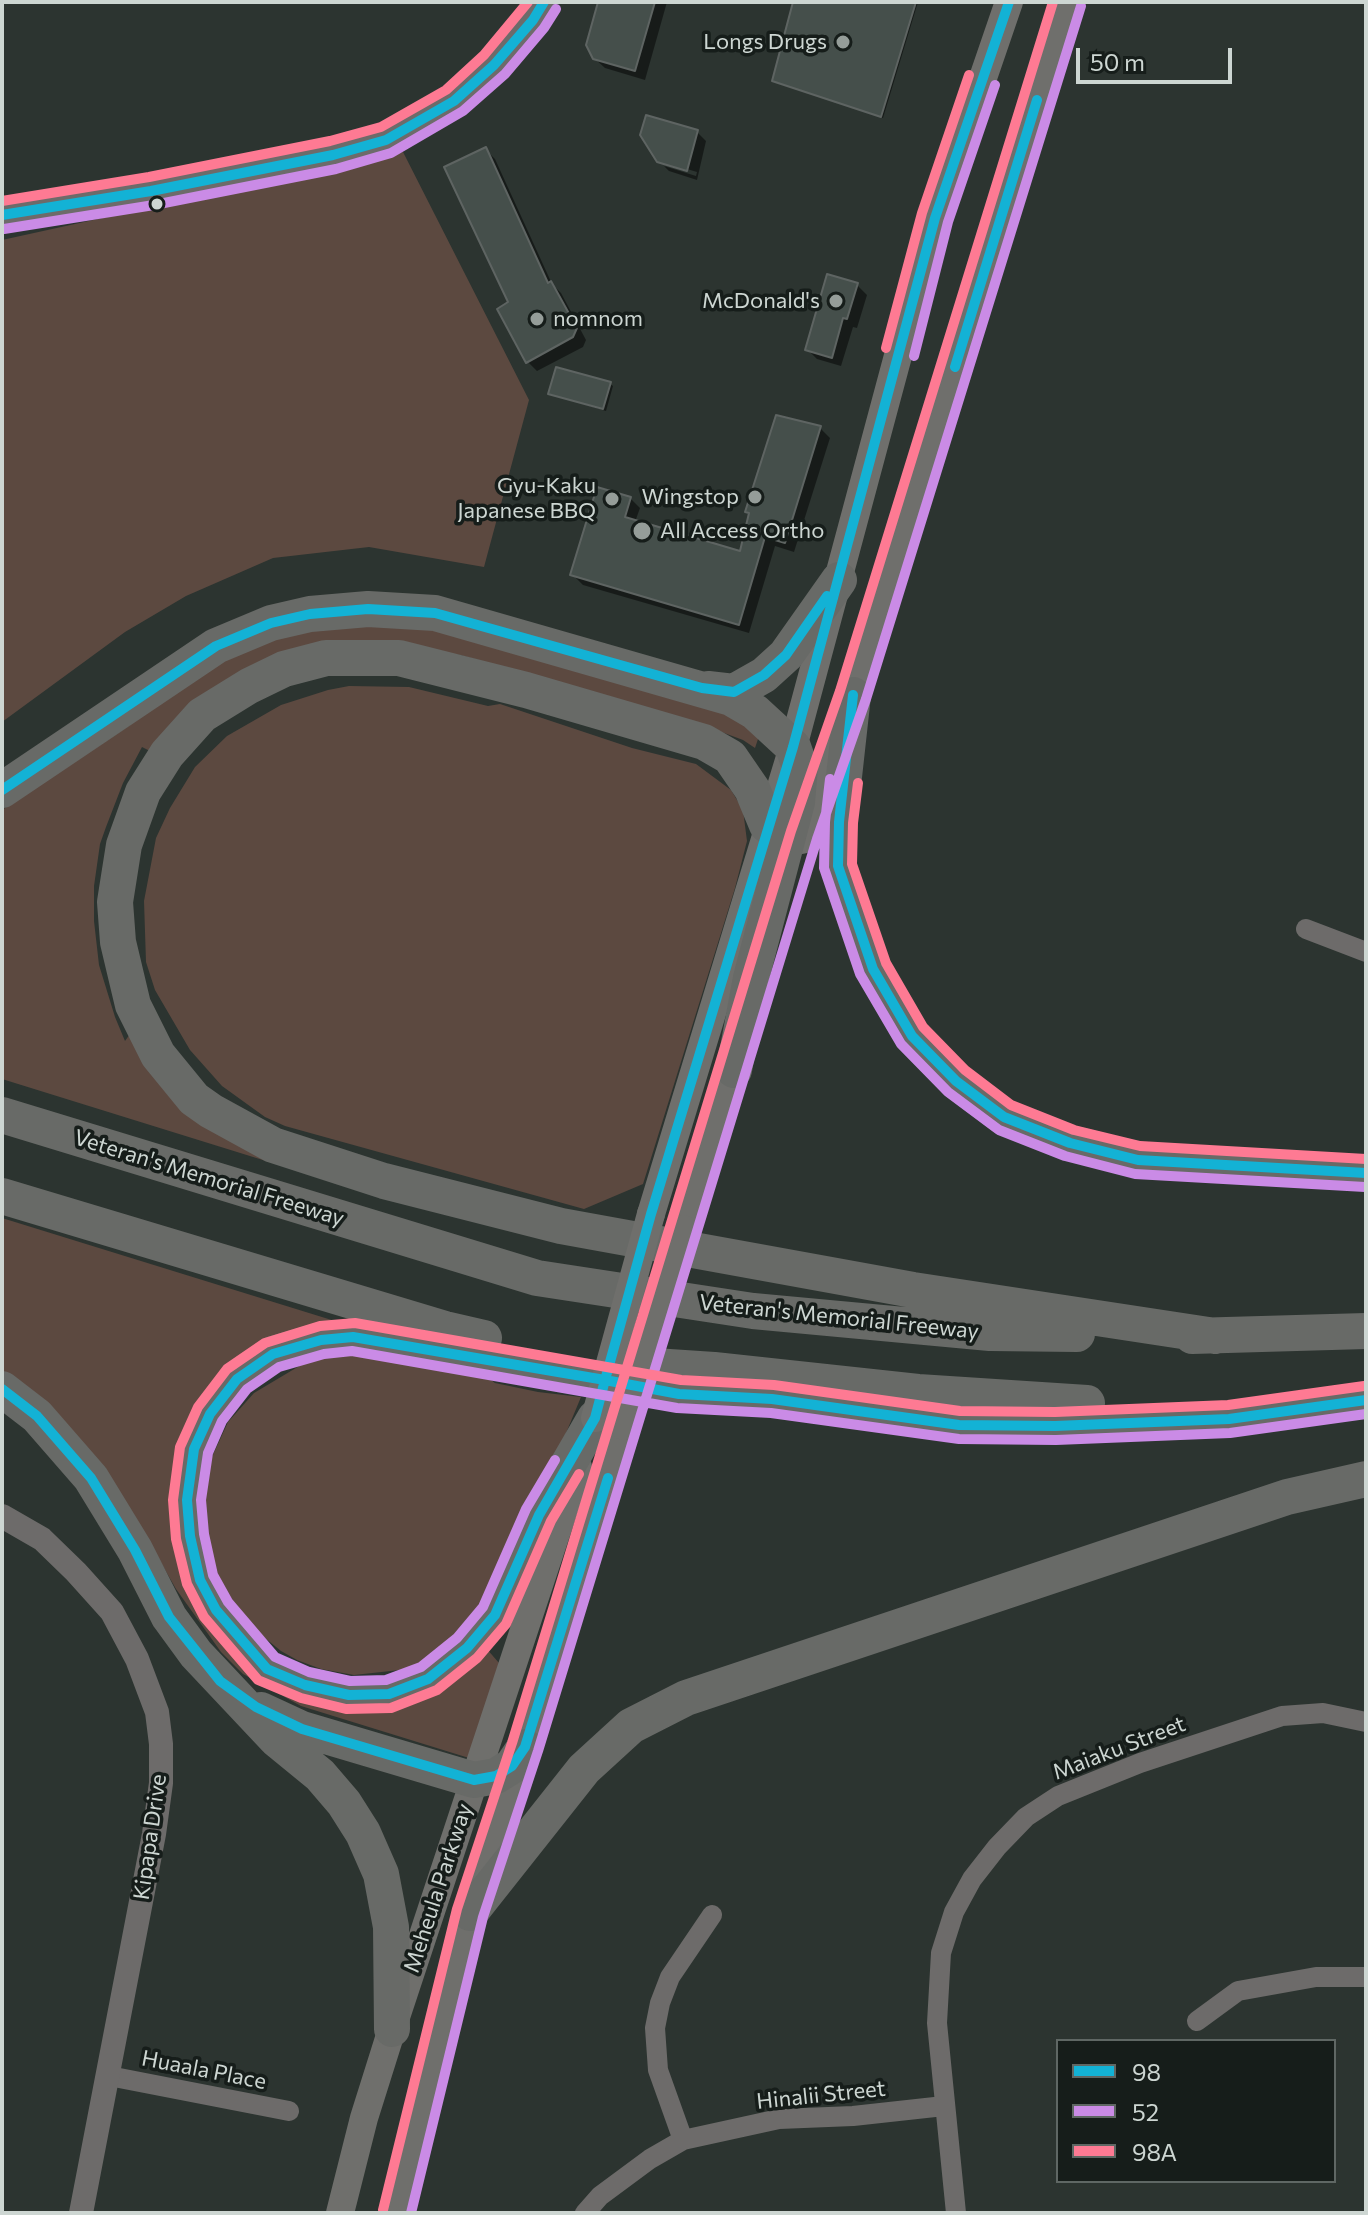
<!DOCTYPE html>
<html>
<head>
<meta charset="utf-8">
<style>
	body { margin:0 }
	#map { position:relative; width:1368px; height:2215px; overflow:hidden; background:#2c3430; font-family:Commissioner,sans-serif }
	canvas { display:block }
	.frame { position:absolute; inset:0; border:4px solid #cdd6d2; pointer-events:none }
	.legend { position:absolute; left:1056px; top:2039px; width:280px; height:144px; box-sizing:border-box; background:#161d1a; border:2px solid #5f6764; margin:0; padding:10px 14px; list-style:none; font-size:24px; color:#cdd6d2 }
	.legend li { display:flex; align-items:center; gap:16px; height:40px }
	.legend b { width:40px; border:2px solid #5f6764 }
	.scale { position:absolute; left:1076px; top:48px; width:156px; height:36px; box-sizing:border-box; border:4px solid #cdd6d2; border-top:0; padding-left:10px; font-size:24px; line-height:28px; white-space:nowrap; color:#cdd6d2; -webkit-text-stroke:6px #161d1a; paint-order:stroke }
</style>
</head>
<body>
<div id="map">
<canvas width="1368" height="2215"></canvas>
<div class="frame"></div>
<ul class="legend">
<li><b style="height:10px;background:#13b2d5"></b>98</li>
<li><b style="height:10px;background:#ca8be6"></b>52</li>
<li><b style="height:10px;background:#fe7a93"></b>98A</li>
</ul>
<div class="scale">50 m</div>
</div>
<script>
const c = document.querySelector('canvas').getContext('2d');
c.lineJoin = 'round';
function fillPath(path, color) { c.fillStyle = color; c.fill(path, 'evenodd'); }
const shape = rows => new Path2D(rows.map(r => 'M' + r).join(''));
function strokePath(path, color, width, dash) { c.strokeStyle = color; c.lineWidth = width; c.lineCap = dash ? 'butt' : 'round'; c.setLineDash(dash || []); c.stroke(path); }
function write(font, color, halo, rows, align = 'center') {
  c.font = font + ' Commissioner,sans-serif'; c.lineWidth = 7; c.setLineDash([]); c.textBaseline = 'middle'; c.strokeStyle = halo; c.fillStyle = color; for (const [text, x, y, turn = 0] of rows) {
    c.save(); c.translate(x, y); c.rotate((+turn || 0) * Math.PI / 180); c.textAlign = isNaN(turn) ? turn : align; if (halo) c.strokeText(text, 0, 0); c.fillText(text, 0, 0); c.restore();
  }
}
fillPath(shape([
	[403,152,529,400,484,567,369,547,273,558,186,596,125,632,2,722,2,240],
	[405,619,723,706,761,730,755,748,743,740,700,724,460,655,362,644,150,751,142,747,123,783,106,827,100,844,94,886,94,921,99,965,115,1017,125,1041,130,1034,141,1056,398,1202,2,1079,2,810,130,725,178,684,284,631],
	[349,686,409,687,488,706,500,704,632,748,696,764,731,790,743,810,747,841,735,888,643,1184,584,1209,285,1126,265,1117,222,1086,190,1050,155,990,146,962,144,901,156,838,170,808,195,767,227,736,281,705,328,690],
	[2,1218,351,1326,237,1364,179,1562,311,1703,486,1648,499,1663,469,1758,301,1706,243,1674,221,1652,176,1589,131,1510,2,1373],
	[369,1353,486,1376,495,1383,538,1392,581,1397,499,1594,461,1645,409,1669,354,1675,321,1669,297,1660,281,1651,249,1625,214,1573,203,1509,211,1459,228,1422,254,1393,306,1362,332,1356]
]), '#5c4940');
fillPath(shape([
	[601,2,667,2,645,80,605,68,594,58],
	[795,2,918,2,883,118,774,81],
	[696,131,706,141,697,180,669,171,664,166,696,176,697,172,660,161],
	[485,149,495,159,552,284,561,293,586,340,583,347,537,371,527,361,511,303],
	[857,285,867,295,857,328,853,327,841,366,817,359,807,349],
	[610,384,613,386,606,411,550,394],
	[820,428,830,438,794,552,775,546,749,633,583,585,573,575,630,498,640,508,635,522,741,553]
]), '#0007');
const building = shape([
	[598,2,655,2,635,71,593,59,586,45,598,2],
	[793,2,916,2,881,117,772,81,793,2],
	[646,115,698,130,687,171,657,162,640,135,646,115],
	[486,147,548,283,551,281,577,328,573,337,526,363,497,309,508,302,444,167,486,147],
	[827,274,858,283,847,319,843,318,832,358,805,350,827,274],
	[556,367,611,382,603,409,548,394,556,367],
	[776,415,821,426,785,543,765,537,739,625,570,575,597,487,631,497,625,517,740,551,749,513,745,512,776,415]
]);
fillPath(building, '#454f4b');
strokePath(building, '#5e6462', 2);
strokePath(shape([
	[1306,929,1366,952],
	[1197,2021,1238,1991,1316,1977,1366,1977],
	[109,2076,289,2111],
	[683,2140,658,2070,655,2028,660,2003,670,1977,712,1915],
	[585,2213,600,2196,650,2159,683,2140,779,2119,853,2116,944,2106],
	[956,2213,937,2023,941,1953,954,1912,972,1879,997,1847,1026,1817,1058,1796,1140,1763,1282,1716,1323,1713,1366,1722]
]), '#6d6b6a', 20);
strokePath(shape([
	[2,215,151,191,333,155,386,140,454,101,494,65,533,20,544,2],
	[2,1516,42,1539,76,1572,112,1612,137,1659,157,1712,161,1744,161,1783,154,1834,81,2213]
]), '#6d6b6a', 24);
strokePath(shape([
	[802,840,853,695,1068,2],
	[651,1214,793,747,935,218,1009,2],
	[683,1229,739,1053],
	[340,2213,364,2118,392,2029,578,1467],
	[397,2213,470,1913,525,1747,624,1426]
]), '#6f6f6c', 28);
strokePath(shape([
	[708,689,734,692,764,675,786,655,839,580],
	[853,695,839,822,838,866,873,969,912,1036,956,1081,1004,1117,1070,1143,1138,1160,1366,1173],
	[2,790,216,646,271,623,310,614,368,609,435,613,731,698,755,712,793,747,800,767,797,802,751,978,734,1070],
	[767,825,752,789,730,757,704,742,526,690,399,658,326,658,284,669,249,686,202,715,167,754,143,792,124,845,115,902,118,942,133,1005,158,1055,194,1099,211,1111,273,1145,384,1181,561,1226,913,1290,1215,1336],
	[2,1115,537,1278,753,1311,990,1333,1077,1334],
	[2,1196,445,1329,484,1338],
	[1192,1336,1366,1331],
	[624,1364,714,1370,918,1392,1087,1403],
	[2,1389,37,1416,91,1478,135,1550,169,1617,196,1654,276,1739,320,1775,344,1803,363,1833,381,1874,391,1927,392,2029],
	[595,1418,539,1515,495,1615,467,1648,428,1679,389,1694,349,1695,305,1685,267,1669,216,1610,200,1580,190,1536,187,1500,194,1449,210,1414,237,1379,273,1354,321,1340,353,1337,679,1394,772,1399,959,1425,1055,1426,1229,1419,1366,1400],
	[261,1710,302,1729,474,1780,496,1776,512,1766,525,1747],
	[470,1913,584,1769,631,1726,686,1698,1287,1497,1366,1479]
]), '#686a67', 36);
strokePath(shape([
	[595,1418,651,1214],
	[624,1426,683,1229]
]), '#6f6f6c', 28);
strokePath(shape([
	[2,215,151,191,333,155,386,140,454,101,494,65,533,20,544,2],
	[955,367,1037,100],
	[853,695,839,822,838,866,873,969,912,1036,956,1081,1004,1117,1070,1143,1138,1160,1366,1173],
	[2,790,216,646,271,623,310,614,368,609,435,613,702,688,734,692,764,675,786,655,827,596],
	[353,1337,605,1380,595,1418,539,1515,495,1615,467,1648,428,1679,389,1694,349,1695,305,1685,267,1669,216,1610,200,1580,190,1536,187,1500,194,1449,210,1414,237,1379,273,1354,321,1340,353,1337],
	[605,1380,679,1394,772,1399,959,1425,1055,1426,1229,1419,1366,1400],
	[605,1380,651,1214,793,747,935,218,1009,2],
	[2,1389,37,1416,91,1478,135,1550,169,1617,220,1681,256,1707,302,1729,474,1780,496,1776,512,1766,525,1747,608,1478]
]), '#13b2d5', 10);
strokePath(shape([
	[4,229,154,205,336,169,391,153,463,111,505,74,544,28,556,9],
	[914,356,948,222,995,85],
	[830,779,825,822,824,868,860,974,901,1044,948,1092,999,1130,1065,1156,1135,1174,1365,1187],
	[555,1460,526,1509,483,1607,457,1638,421,1667,386,1680,350,1681,309,1672,275,1657,228,1602,213,1575,204,1534,201,1500,208,1453,222,1421,247,1389,279,1367,324,1354,352,1351,677,1408,771,1413,959,1439,1056,1440,1230,1433,1366,1414],
	[411,2213,483,1917,538,1751,817,839,866,699,1081,6]
]), '#ca8be6', 10);
strokePath(shape([
	[2,201,149,177,330,141,381,127,446,90,484,55,528,2],
	[886,348,922,213,969,75],
	[858,783,853,823,852,864,886,963,923,1027,965,1070,1011,1105,1074,1130,1140,1146,1366,1159],
	[579,1474,551,1521,506,1624,477,1658,437,1690,391,1708,346,1709,301,1698,258,1680,204,1617,187,1584,176,1539,173,1500,180,1447,198,1407,227,1369,265,1343,320,1326,355,1323,681,1380,774,1385,960,1411,1055,1412,1228,1405,1364,1386],
	[383,2210,457,1909,512,1743,791,831,840,691,1053,2]
]), '#fe7a93', 10);
for (const [x, y, r, color] of [
	[843,42,8,"#959d99"],
	[157,204,7,"#cdd6d2"],
	[836,301,8,"#959d99"],
	[537,319,8,"#959d99"],
	[755,497,8,"#959d99"],
	[612,499,8,"#959d99"],
	[642,531,10,"#959d99"]
]) { const dot = new Path2D(); dot.arc(x, y, r, 0, 2 * Math.PI); c.fillStyle = color; c.fill(dot); strokePath(dot, '#161d1a', 3); }
write('22px', '#cdd6d2', '#161d1a', [
	["Longs Drugs",827,42],
	["McDonald's",820,301],
	["nomnom",553,319,"left"],
	["Gyu-Kaku",596,486],
	["Japanese BBQ",596,511],
	["Wingstop",739,497],
	["All Access Ortho",660,531,"left"]
], 'right');
write('22px', '#cdd6d2', '#161d1a', [
	["Veteran's Memorial Freeway",209,1178,17],
	["Veteran's Memorial Freeway",839,1317,6],
	["Maiaku Street",1119,1748,-21],
	["Kipapa Drive",150,1837,-82],
	["Meheula Parkway",438,1888,-72],
	["Huaala Place",204,2070,11],
	["Hinalii Street",821,2095,-6]
]);
</script>
</body>
</html>
